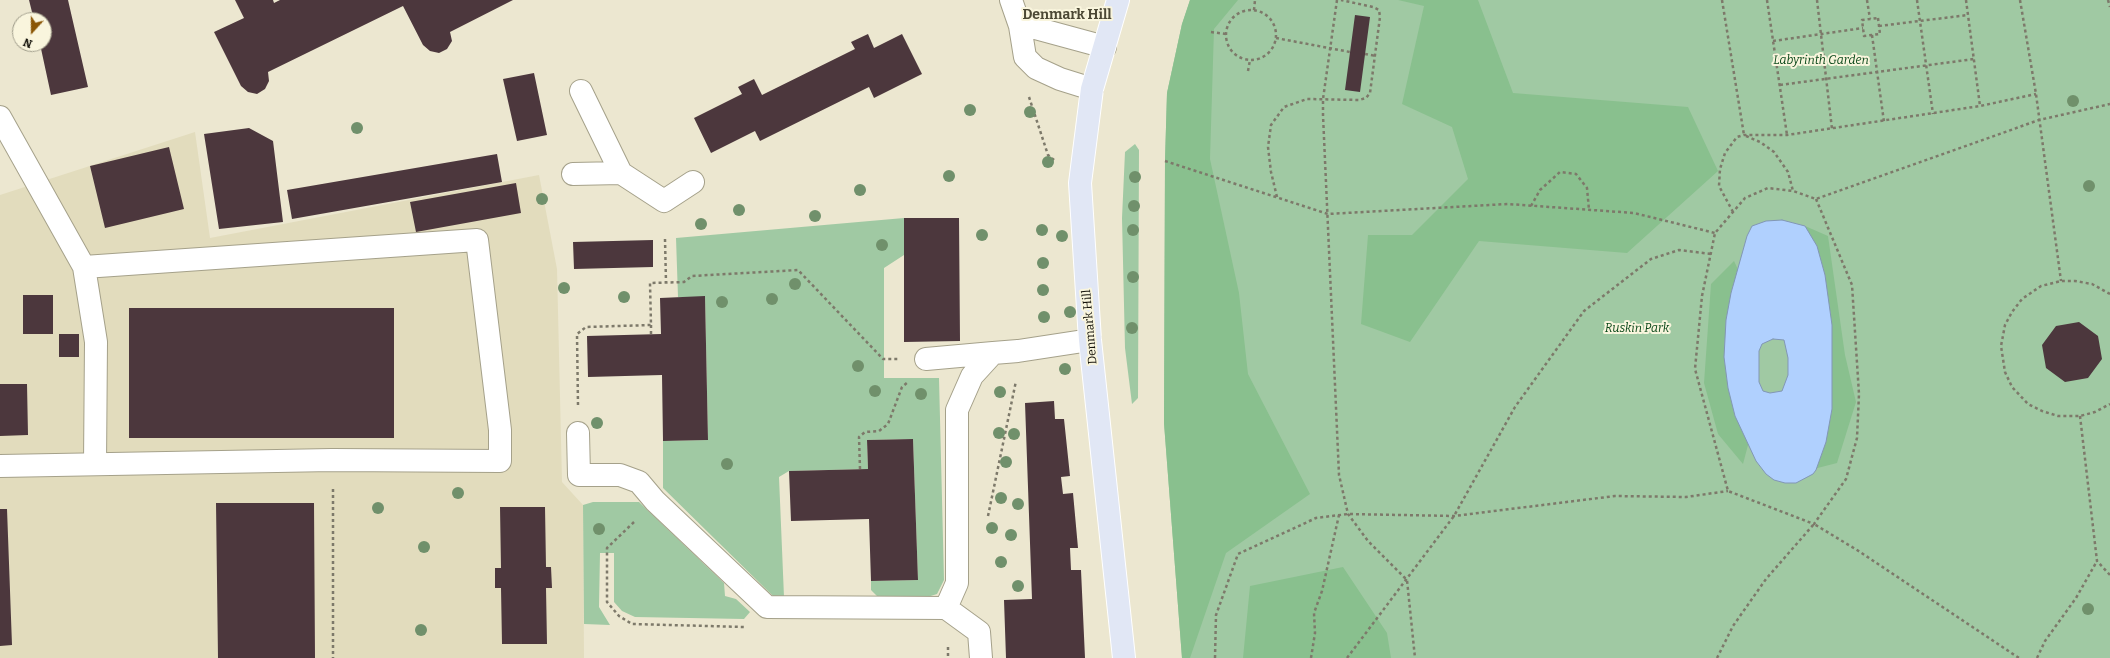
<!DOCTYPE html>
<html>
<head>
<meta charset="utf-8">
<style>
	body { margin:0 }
	#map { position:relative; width:2110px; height:658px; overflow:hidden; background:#ece7d0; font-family:Bitter,serif }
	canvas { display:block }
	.north { position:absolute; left:12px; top:12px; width:40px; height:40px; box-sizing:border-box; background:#f9f5dd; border:1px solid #9e9b89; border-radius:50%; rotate:201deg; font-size:11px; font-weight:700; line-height:16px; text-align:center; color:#15130b }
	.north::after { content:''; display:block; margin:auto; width:14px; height:18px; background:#8a5504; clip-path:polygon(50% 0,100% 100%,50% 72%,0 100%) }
</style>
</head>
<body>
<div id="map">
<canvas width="2110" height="658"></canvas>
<div class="north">N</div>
</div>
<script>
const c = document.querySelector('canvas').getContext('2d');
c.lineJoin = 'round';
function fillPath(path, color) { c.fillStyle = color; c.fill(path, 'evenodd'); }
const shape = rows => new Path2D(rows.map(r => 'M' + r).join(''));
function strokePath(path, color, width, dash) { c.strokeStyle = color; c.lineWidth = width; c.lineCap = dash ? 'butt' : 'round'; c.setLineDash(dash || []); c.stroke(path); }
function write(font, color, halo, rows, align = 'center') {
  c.font = font + ' Bitter,serif'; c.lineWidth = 4; c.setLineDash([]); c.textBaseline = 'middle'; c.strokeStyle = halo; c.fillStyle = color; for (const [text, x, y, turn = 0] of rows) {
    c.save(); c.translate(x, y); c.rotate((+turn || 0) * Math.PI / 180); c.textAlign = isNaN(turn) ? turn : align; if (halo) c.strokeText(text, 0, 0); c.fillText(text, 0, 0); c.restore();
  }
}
fillPath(shape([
	[195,132,210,238,539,175,557,269,562,482,583,505,584,658,0,658,0,195]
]), '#e2dcbd');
fillPath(shape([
	[1190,0,2110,0,2110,658,1182,658,1164,423,1165,161,1167,93,1182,24],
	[1135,144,1139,150,1138,398,1132,404,1125,348,1122,218,1125,152],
	[904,218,904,255,884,268,884,378,939,378,944,580,937,594,921,599,878,597,871,590,871,581,918,580,913,439,867,440,868,469,789,471,779,477,784,597,773,596,663,488,663,441,708,440,705,297,678,297,676,238],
	[593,502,639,502,724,583,725,596,736,599,750,612,744,619,635,617,622,611,614,602,614,553,600,553,599,607,610,625,584,624,583,505]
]), '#a0c9a3');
fillPath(shape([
	[1190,0,1238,0,1214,29,1210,159,1239,293,1248,374,1310,494,1226,553,1190,658,1182,658,1164,423,1165,161,1167,93,1182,24],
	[1398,0,1478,0,1513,93,1688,107,1718,171,1627,253,1479,241,1410,342,1361,324,1368,235,1412,235,1468,179,1452,127,1402,104,1424,6],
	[1805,226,1828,236,1845,355,1856,402,1837,463,1802,472,1800,240],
	[1734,261,1742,278,1752,430,1743,464,1718,434,1704,383,1711,284],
	[1343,567,1387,633,1391,658,1243,658,1250,586]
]), '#89c08e');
const water = shape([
	[1782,220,1805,226,1817,246,1825,275,1832,325,1832,409,1826,442,1816,470,1813,474,1796,483,1785,483,1774,480,1766,474,1756,461,1735,416,1728,388,1724,357,1726,320,1731,293,1747,236,1752,226,1766,221,1782,220],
	[1773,339,1784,340,1788,358,1788,375,1782,391,1770,393,1763,391,1759,382,1759,351,1762,344,1773,339]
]);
fillPath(water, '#b0d0fe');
strokePath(water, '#8297b5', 1);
fillPath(shape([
	[29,0,68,0,88,87,51,95,40,44,44,44,44,20,34,20],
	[235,0,273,0,274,3,280,0,513,0,450,32,452,41,447,49,439,53,430,51,423,45,403,6,268,72,269,81,265,89,257,94,248,92,241,86,214,32,244,18],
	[1355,15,1370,17,1360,92,1345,90],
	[868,34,874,48,902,34,922,74,874,98,869,87,760,141,755,131,711,153,694,118,742,94,738,87,754,79,762,95,855,49,851,42],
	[534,73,547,135,517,141,503,79],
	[249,128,273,141,283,222,219,229,204,134],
	[169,147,184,209,105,228,90,166],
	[497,154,502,182,292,219,287,190],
	[516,183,521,213,416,232,410,202],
	[904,218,959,218,960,341,904,342],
	[653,240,653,267,574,269,573,242],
	[23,295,53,295,53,334,23,334],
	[705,296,708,440,663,441,662,375,588,377,587,336,661,334,660,298],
	[129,308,394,308,394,438,129,438],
	[2079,322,2098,336,2102,359,2088,378,2065,382,2046,368,2042,345,2056,326],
	[59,334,79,334,79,357,59,357],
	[0,384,27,384,28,435,0,436],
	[1054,401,1055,419,1064,419,1070,476,1061,477,1063,494,1073,493,1078,548,1070,548,1071,570,1081,570,1085,658,1006,658,1004,600,1032,599,1025,403],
	[913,439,918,580,871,581,869,519,791,521,789,471,868,469,867,440],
	[216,503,314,503,315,658,218,658],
	[500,507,545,507,546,567,551,567,552,588,546,588,547,644,502,644,501,588,495,588,495,568,501,568],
	[0,509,7,509,12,645,0,646]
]), '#4c373d');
const minor = shape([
	[1011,0,1020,26],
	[1092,89,1060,79,1036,68,1025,57,1020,26,1035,28,1105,47],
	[581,91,621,173,664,201,693,182],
	[0,117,84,267,96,342,95,464],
	[573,174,621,173],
	[926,359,993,353],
	[578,433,579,475,620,475,639,482,655,501,767,607,946,608,957,583,957,410,972,376,993,353,1018,351,1090,340],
	[0,466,332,460,500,461,500,430,477,240,84,267],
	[946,608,979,632,981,658]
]);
const major = shape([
	[1118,0,1092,89,1080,183,1090,340,1124,658]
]);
strokePath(minor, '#a5a18a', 24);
strokePath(major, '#fff', 24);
strokePath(shape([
	[1337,0,1323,99,1323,115,1339,475,1348,514,1368,541,1407,580,1415,658],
	[1722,0,1744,135],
	[1767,0,1787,135],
	[1817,0,1832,129],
	[1867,0,1870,19],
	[1917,0,1933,114],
	[1966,0,1980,106],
	[2020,0,2036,94,2061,281],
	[2108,0,2110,7],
	'1226 35a25 25 0 1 1 50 0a25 25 0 1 1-50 0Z',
	[1254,10,1255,0],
	[1878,18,1880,34,1864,36,1862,20,1878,18],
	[1879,26,1968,15],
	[1211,32,1226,34],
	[1872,35,1884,122],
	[1276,38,1350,52],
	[1773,41,1863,28],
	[1365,54,1376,56],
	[1248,71,1250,60],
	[1780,85,1974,59],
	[1029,97,1048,155,1054,160],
	[1746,136,1760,142,1774,152,1788,172,1793,191],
	[1165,161,1328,214,1508,204,1634,213,1715,233],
	[1277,197,1271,172,1268,147,1271,125,1284,107,1307,99,1359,100,1366,98,1370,93,1380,17,1379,10,1373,7,1341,0],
	[1816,199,1852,285,1859,394,1857,438,1846,479,1814,524,1728,491,1695,369,1702,296,1715,233,1745,198,1768,188,1793,191,1816,199,2039,120,2110,104],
	[1531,206,1540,190,1560,172,1576,174,1587,188,1589,210],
	[1733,212,1719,186,1720,169,1725,153,1737,137,1744,135,1787,135,1980,106,2036,94],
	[665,239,666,282],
	[2110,294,2092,284,2075,281,2061,281,2041,286,2022,299,2012,312,2005,325,2001,346,2005,372,2012,387,2028,404,2042,411,2058,416,2080,416,2095,412,2110,404],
	[651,334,651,325],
	[578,405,577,334,586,327,651,325,650,283,684,282,692,276,798,270,883,359,898,359],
	[2080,416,2097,561,2110,575],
	[860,469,859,437,865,432,879,431,888,424,902,387,908,382],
	[333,489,333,658],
	[988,516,1016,381],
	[634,522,607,548,607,602,619,616,632,624,745,627],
	[948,647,948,658],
	[1215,658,1216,615,1238,554,1316,518,1348,514,1454,516,1615,496,1686,497,1728,491],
	[1311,658,1315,633,1314,613,1322,591,1339,515],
	[1347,658,1454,516,1515,407,1584,311,1651,259,1679,250,1711,254],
	[1717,658,1733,626,1766,579,1814,524,1857,550,2019,658],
	[2037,658,2045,641,2076,598,2097,561]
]), '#7d796a', 2.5, [3, 3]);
strokePath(minor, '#fff', 22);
strokePath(major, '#e1e7f5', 22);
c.fillStyle = '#70906b';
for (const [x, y] of [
	[2073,101],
	[970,110],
	[1030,112],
	[357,128],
	[1048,162],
	[949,176],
	[1135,177],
	[2089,186],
	[860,190],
	[542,199],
	[1134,206],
	[739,210],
	[815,216],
	[701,224],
	[1042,230],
	[1133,230],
	[982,235],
	[1062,236],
	[882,245],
	[1043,263],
	[1133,277],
	[795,284],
	[564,288],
	[1043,290],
	[624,297],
	[772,299],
	[722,302],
	[1070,312],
	[1044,317],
	[1132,328],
	[858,366],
	[1065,369],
	[875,391],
	[1000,392],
	[921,394],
	[597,423],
	[999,433],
	[1014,434],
	[1006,462],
	[727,464],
	[458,493],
	[1001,498],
	[1018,504],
	[378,508],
	[992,528],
	[599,529],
	[1011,535],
	[424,547],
	[1001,562],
	[1018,586],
	[2088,609],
	[421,630]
]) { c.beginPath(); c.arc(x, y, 6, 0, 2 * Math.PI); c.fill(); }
write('italic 12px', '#0a4819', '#f9f5dd', [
	["Labyrinth Garden",1821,61],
	["Ruskin Park",1637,329]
]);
write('12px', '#15130b', '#f9f5dd', [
	["Denmark Hill",1090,327,-95]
]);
write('bold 14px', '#4c4835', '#f9f5dd', [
	["Denmark Hill",1067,15]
]);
</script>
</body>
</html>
